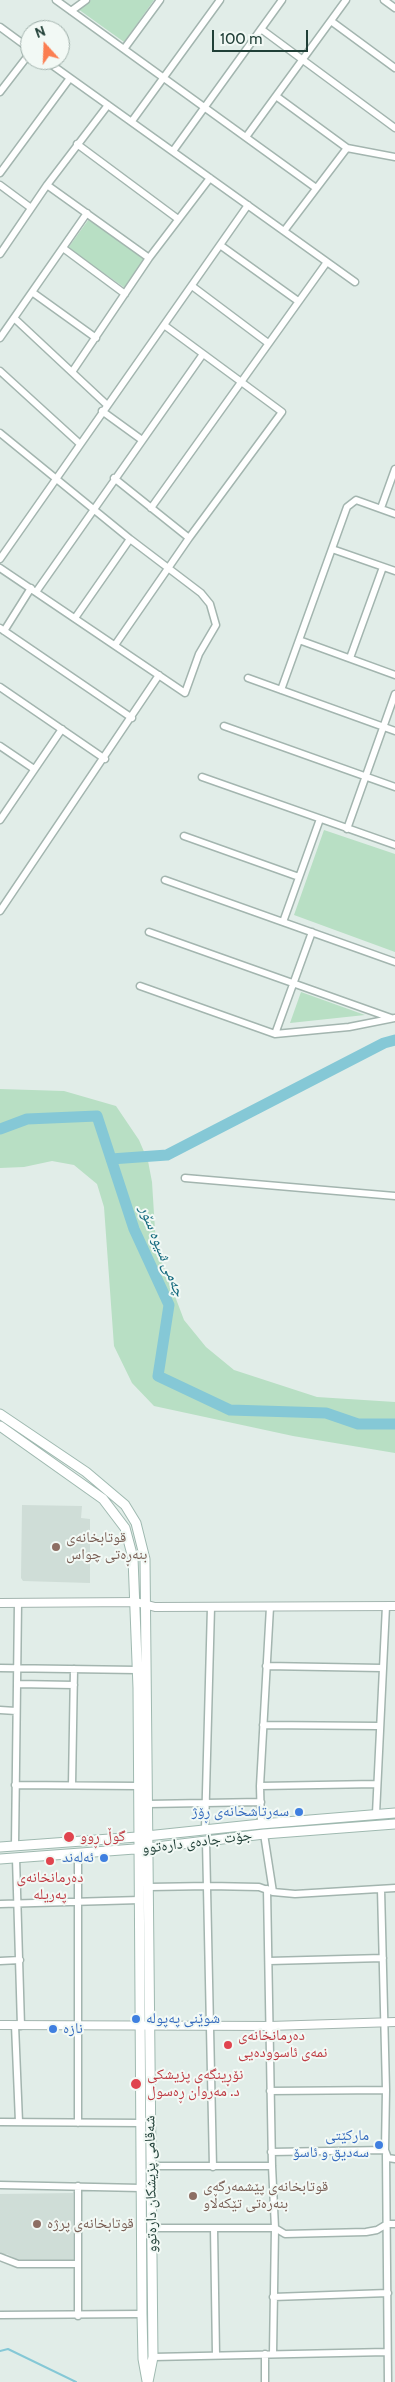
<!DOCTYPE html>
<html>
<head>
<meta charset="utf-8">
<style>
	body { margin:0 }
	#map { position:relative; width:395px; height:2382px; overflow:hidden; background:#e1ede8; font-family:Cabin,sans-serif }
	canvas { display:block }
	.north { position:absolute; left:20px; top:20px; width:50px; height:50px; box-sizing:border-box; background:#f2f9f5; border:1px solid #9eafa9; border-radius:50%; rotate:340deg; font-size:14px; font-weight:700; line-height:20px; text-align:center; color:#203f37 }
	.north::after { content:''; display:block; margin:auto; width:18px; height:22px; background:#fb7e51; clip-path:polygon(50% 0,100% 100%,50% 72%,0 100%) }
	.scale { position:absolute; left:212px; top:30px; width:96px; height:22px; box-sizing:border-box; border:2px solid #203f37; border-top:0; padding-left:6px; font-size:15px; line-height:18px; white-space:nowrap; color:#203f37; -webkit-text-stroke:4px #f2f9f5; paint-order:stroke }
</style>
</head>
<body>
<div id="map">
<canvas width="395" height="2382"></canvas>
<div class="north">N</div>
<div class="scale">100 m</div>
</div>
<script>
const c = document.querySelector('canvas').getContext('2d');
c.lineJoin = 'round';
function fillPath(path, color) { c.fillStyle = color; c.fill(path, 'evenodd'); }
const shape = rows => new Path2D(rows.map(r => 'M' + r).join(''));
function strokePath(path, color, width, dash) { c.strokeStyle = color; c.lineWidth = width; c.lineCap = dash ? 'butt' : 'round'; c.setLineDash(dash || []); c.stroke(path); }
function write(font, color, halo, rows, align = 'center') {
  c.font = font + ' Cabin,"Noto Naskh Arabic",sans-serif'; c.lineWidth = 4; c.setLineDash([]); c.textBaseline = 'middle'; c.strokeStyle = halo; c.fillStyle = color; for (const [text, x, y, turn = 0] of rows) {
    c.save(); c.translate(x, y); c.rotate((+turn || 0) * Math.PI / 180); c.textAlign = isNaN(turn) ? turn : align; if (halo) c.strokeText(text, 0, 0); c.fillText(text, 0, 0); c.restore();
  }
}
fillPath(shape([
	[22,1505,82,1506,81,1518,90,1519,90,1583,23,1581,21,1578],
	[73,2193,73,2260,20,2261,7,2254,0,2254,0,2194]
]), '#cfddd7');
fillPath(shape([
	[91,0,154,0,124,42,78,9],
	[89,219,146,259,125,288,68,248],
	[324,830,395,854,395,952,294,915],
	[301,992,365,1015,290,1023],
	[0,1089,64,1091,116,1106,139,1140,148,1161,152,1182,156,1246,184,1320,206,1347,234,1370,317,1397,395,1402,395,1453,293,1436,154,1406,132,1383,114,1346,104,1207,97,1184,74,1165,52,1161,24,1167,0,1168]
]), '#b8dfc4');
strokePath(shape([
	[0,2351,8,2349,76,2382]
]), '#85c8d6', 2);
strokePath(shape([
	[0,1129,27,1119,97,1116,134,1229,169,1305,158,1376,230,1410,326,1413,358,1424,395,1424],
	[111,1159,167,1155,384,1043,395,1040]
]), '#85c8d6', 11);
const minor = shape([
	[56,0,316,188],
	[384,0,395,8],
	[71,11,86,0],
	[331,21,395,68],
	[0,27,30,49],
	[261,29,395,128],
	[124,49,160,0],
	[45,60,355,282],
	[0,92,30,53],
	[276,96,347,148,395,157],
	[132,121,220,0],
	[246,137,346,0],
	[77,144,178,219],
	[173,151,282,0],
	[0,173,70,78],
	[0,185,31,208],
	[47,185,149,258],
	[284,231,347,148],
	[220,245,298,301],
	[63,248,125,294],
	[0,254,47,185,108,105],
	[192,286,268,343],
	[32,292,96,338],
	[14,318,106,404],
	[0,338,87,213],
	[0,371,79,443],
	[72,372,149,258,210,178],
	[102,411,142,440],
	[0,433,130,539,201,593,210,604,216,625,199,654,185,693,0,568],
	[114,478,189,538],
	[151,508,327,262],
	[381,508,395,469],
	[332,549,395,571],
	[0,559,248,205],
	[36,592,203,354],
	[75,618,130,539],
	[0,628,132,718],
	[4,631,31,588],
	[299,640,395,675],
	[115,645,189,538,282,412,164,325],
	[350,658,383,567],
	[248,678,395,731],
	[0,687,105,759],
	[281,690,347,507,356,500,395,514],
	[224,726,395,787],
	[0,746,34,769],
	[202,777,395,845],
	[0,820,62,729],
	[347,829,395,694],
	[184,836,299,877],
	[165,880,395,962],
	[0,911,159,675],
	[283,922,320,819],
	[149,932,391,1018],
	[140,986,275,1034,349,1027,395,1018],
	[275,1034,312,932],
	[185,1178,395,1196],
	[266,1666,382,1668],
	[0,1668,137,1670],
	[17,1684,74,1685],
	[0,1710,16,1711],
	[263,1725,378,1726],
	[15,1785,138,1786],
	[72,1785,74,1669],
	[260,1786,376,1784],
	[148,1804,261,1802],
	[376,1814,386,1606],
	[261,1824,260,1786,270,1607],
	[205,1829,211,1607],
	[264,1834,273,1892],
	[206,1841,213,2167],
	[15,1846,18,1603],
	[78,1853,78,2123],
	[16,1858,21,2026],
	[149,1887,209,1886,259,1887,273,1892,295,1894,395,1888],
	[267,1889,272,2166,275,2228,273,2354],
	[381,1889,386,2090,385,2150,388,2158,395,2159],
	[0,1904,140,1900],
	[0,1961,20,1960],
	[269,1961,383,1958],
	[15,2025,19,2122],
	[270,2091,386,2090],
	[0,2122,141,2123],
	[271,2152,385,2150],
	[386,2155,388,2382],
	[151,2166,272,2166],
	[0,2185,141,2188],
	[78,2186,78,2316],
	[151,2228,275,2228,285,2234,366,2232,377,2230,387,2224,395,2224],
	[214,2228,216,2355],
	[0,2257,18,2264,77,2264],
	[273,2297,388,2293],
	[0,2315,142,2314],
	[265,2354,265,2382],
	[153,2357,387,2352]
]);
const tertiary = shape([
	[0,1603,136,1602,155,1607,395,1606],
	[0,2025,270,2026,395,2022]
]);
const secondary = shape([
	[0,1414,86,1472,125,1505,136,1523,145,1559,153,2357,148,2382],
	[0,1426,103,1499,125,1528,133,1558,138,1688,142,2314,143,2359,147,2381],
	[0,1847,137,1837,261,1824,395,1813],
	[0,1859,148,1848,264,1834,395,1824]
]);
strokePath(minor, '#a3b5af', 9);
strokePath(tertiary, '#a3b5af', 10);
strokePath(secondary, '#9fb9b0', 11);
strokePath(minor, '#fff', 6);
strokePath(tertiary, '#fff', 8);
strokePath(secondary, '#fff', 9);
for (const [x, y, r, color] of [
	[56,1547,5,"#8d6e63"],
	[299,1812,5,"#3f7fe0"],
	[69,1837,6,"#e0444e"],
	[104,1858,5,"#3f7fe0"],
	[50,1861,5,"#e0444e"],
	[136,2019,5,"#3f7fe0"],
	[53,2029,5,"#3f7fe0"],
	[228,2045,5,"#e0444e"],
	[136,2084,6,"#e0444e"],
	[379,2145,5,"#3f7fe0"],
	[193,2196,5,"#8d6e63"],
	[37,2224,5,"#8d6e63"]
]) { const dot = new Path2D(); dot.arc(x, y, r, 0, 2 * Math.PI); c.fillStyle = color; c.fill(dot); strokePath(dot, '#f2f9f5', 2); }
write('15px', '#785e54', '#f2f9f5', [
	["قوتابخانەی",66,1538],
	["بنەڕەتی چواس",66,1555],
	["قوتابخانەی پێشمەرگەی",203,2187],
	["بنەرەتی تێکەڵاو",203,2204],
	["قوتابخانەی پرژە",47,2224]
], 'left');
write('15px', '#366cbe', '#f2f9f5', [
	["سەرتاشخانەی ڕۆژ",289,1812],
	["ئەلەند",94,1858],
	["شوێنی پەپولە",146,2019,"left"],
	["نازە",63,2029,"left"],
	["مارکێتی",369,2136],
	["سەدیق و ئاسۆ",369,2153]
], 'right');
write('15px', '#be3a42', '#f2f9f5', [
	["گوڵ ڕوو",80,1837],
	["دەرمانخانەی",50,1878,"center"],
	["پەریلە",50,1895,"center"],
	["دەرمانخانەی",238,2036],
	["نمەی ئاسوودەیی",238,2053],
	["نۆڕینگەی پزیشکی",147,2075],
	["د. مەروان ڕەسول",147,2092]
], 'left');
write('15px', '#203f37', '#f2f9f5', [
	["جۆت جادەی دارەتوو",197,1842,-7],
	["شەقامی پزیشکان دارەتوو",151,2184,-91]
]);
write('italic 16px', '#166b7f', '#f2f9f5', [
	["چەمی شیوە سۆر",162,1251,68]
]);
</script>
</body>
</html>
